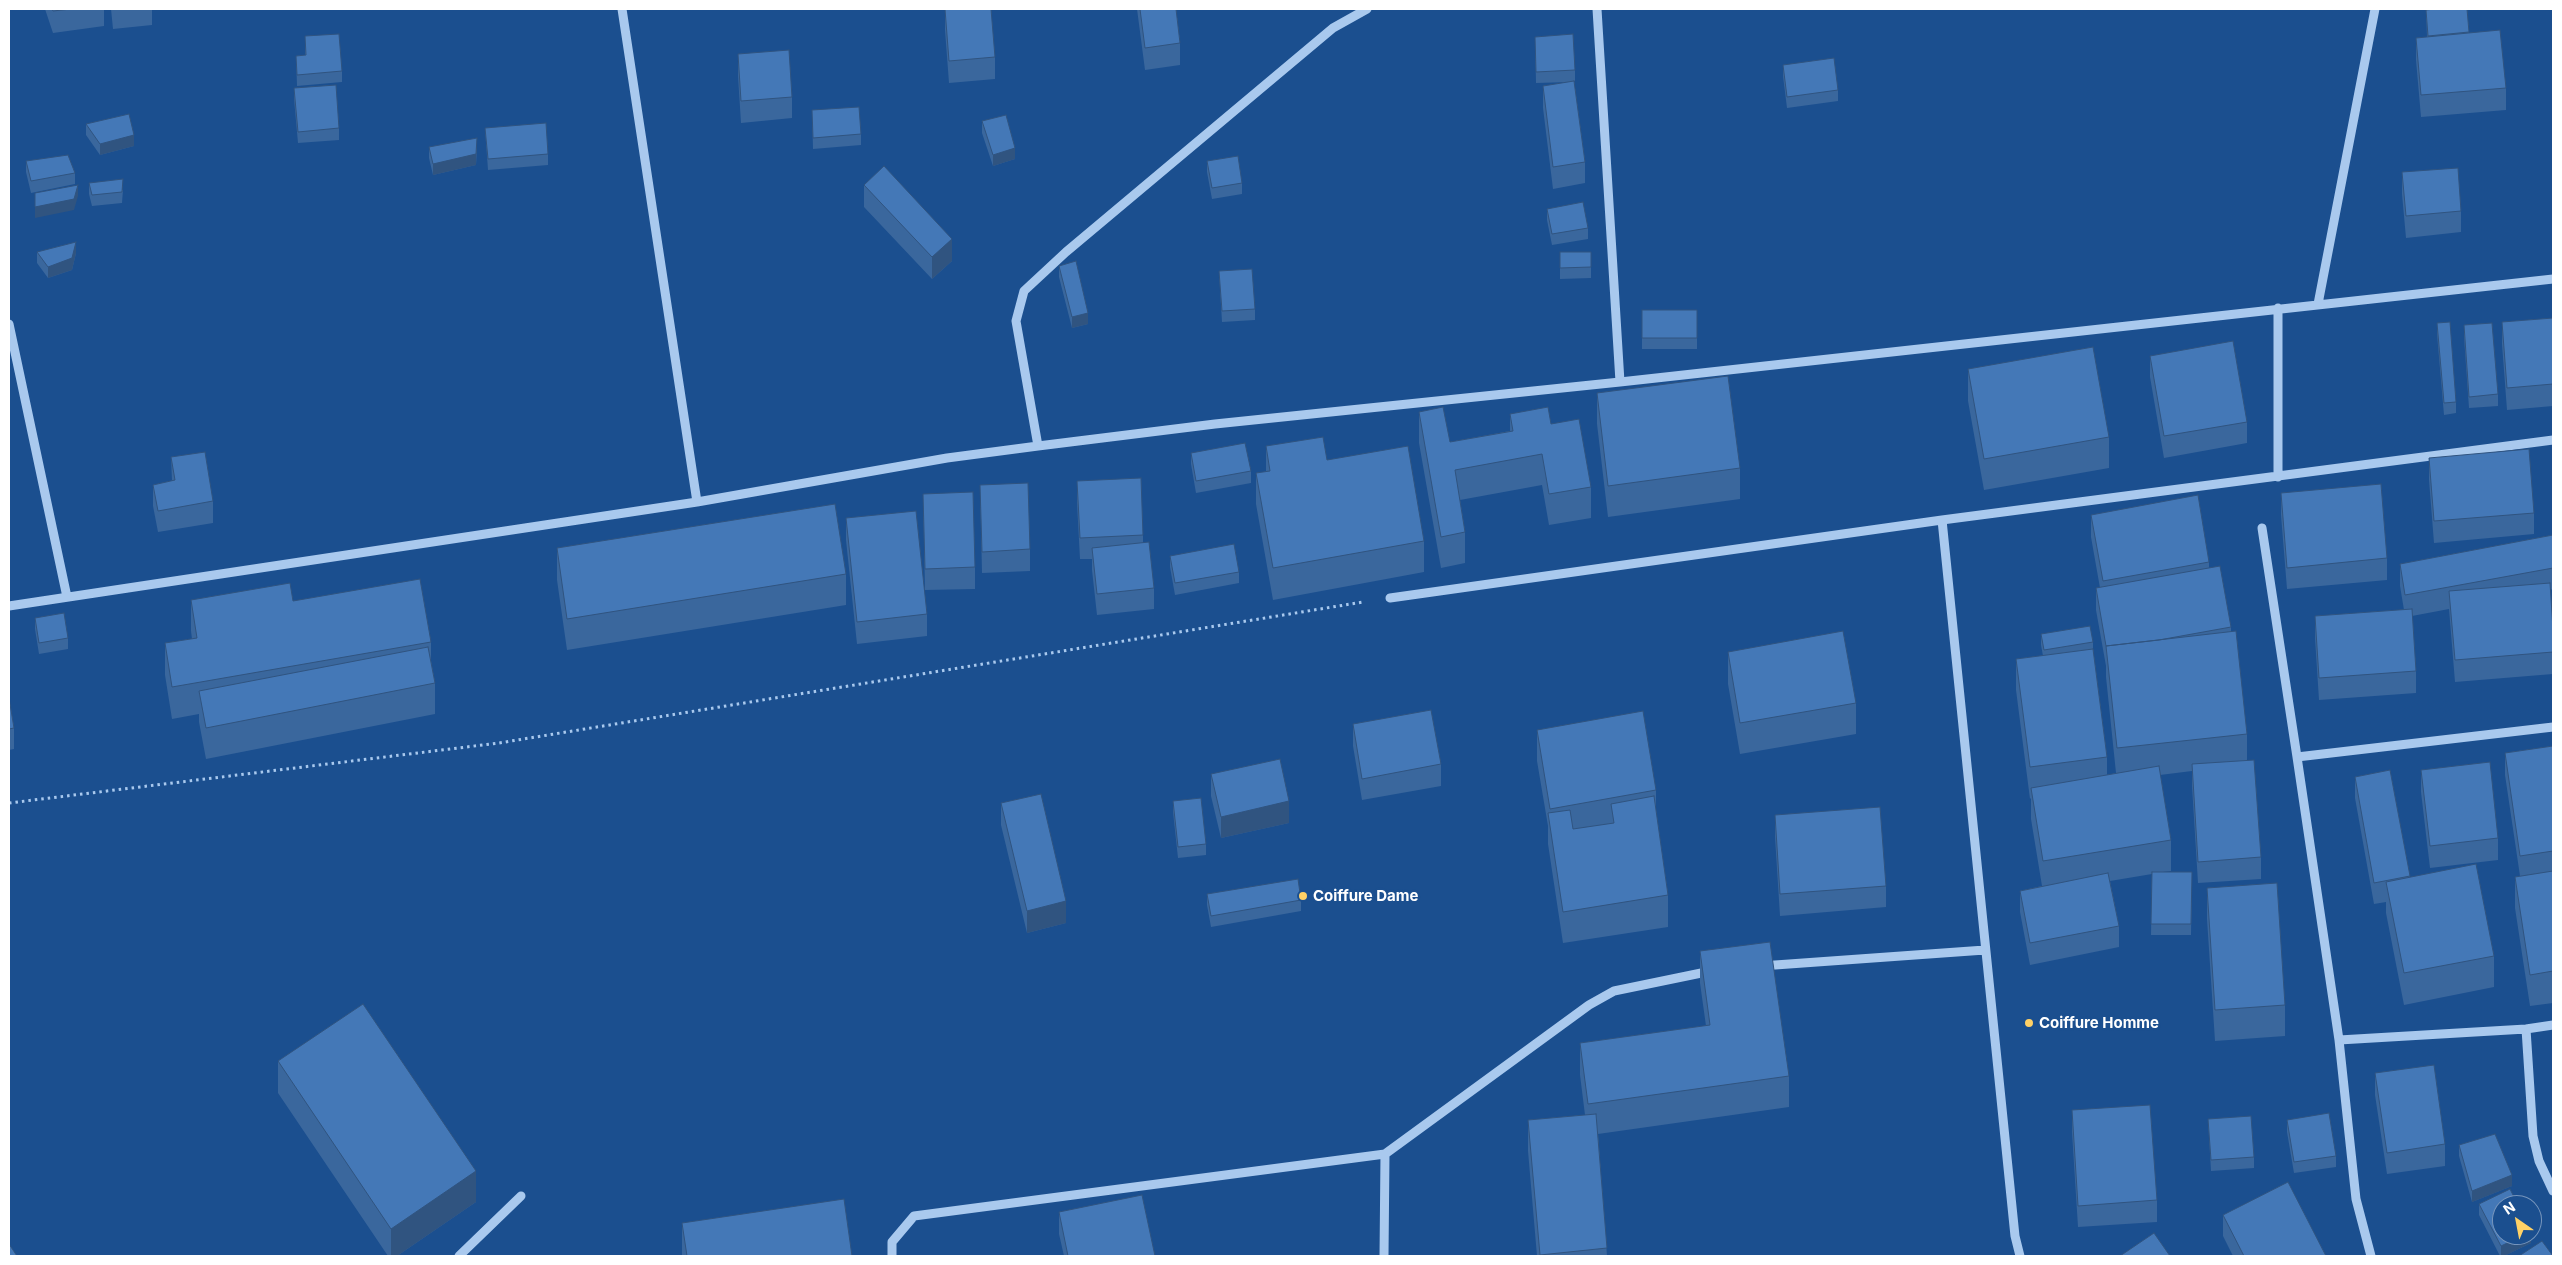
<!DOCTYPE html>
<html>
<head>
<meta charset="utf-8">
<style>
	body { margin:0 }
	#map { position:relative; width:2562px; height:1265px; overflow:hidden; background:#1b4f8f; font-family:Inter,sans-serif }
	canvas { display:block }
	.frame { position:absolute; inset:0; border:10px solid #fff; pointer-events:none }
	.north { position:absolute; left:2492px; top:1195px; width:50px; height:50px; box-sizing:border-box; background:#1b4f8f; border:1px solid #7695bc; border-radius:50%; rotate:327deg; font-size:14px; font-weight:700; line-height:20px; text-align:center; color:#fff }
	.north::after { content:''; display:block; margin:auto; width:18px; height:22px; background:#ffd166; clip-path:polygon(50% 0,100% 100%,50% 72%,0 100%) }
</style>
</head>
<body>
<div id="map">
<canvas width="2562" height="1265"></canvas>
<div class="frame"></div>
<div class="north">N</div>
</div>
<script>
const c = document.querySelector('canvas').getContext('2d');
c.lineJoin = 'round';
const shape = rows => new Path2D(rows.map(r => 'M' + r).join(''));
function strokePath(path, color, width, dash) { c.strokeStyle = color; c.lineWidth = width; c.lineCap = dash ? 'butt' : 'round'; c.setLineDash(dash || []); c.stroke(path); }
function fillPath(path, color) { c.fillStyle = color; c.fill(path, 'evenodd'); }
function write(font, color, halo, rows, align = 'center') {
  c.font = font + ' Inter,sans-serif'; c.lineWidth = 4.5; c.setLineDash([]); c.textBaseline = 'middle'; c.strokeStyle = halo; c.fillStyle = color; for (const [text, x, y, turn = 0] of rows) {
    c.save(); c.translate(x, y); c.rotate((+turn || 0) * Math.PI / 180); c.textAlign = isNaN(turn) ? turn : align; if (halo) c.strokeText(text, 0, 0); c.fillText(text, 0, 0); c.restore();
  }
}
strokePath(shape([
	[9,803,499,743,1363,602]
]), '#a9c9ee', 3, [2.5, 4]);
strokePath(shape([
	[622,9,697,502],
	[1597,9,1620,382],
	[2318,304,2375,9],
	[9,324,67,597],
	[1038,446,1016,321,1024,291,1066,252,1333,28,1367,9],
	[2278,477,2278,308],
	[1942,520,2015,1236,2020,1256],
	[2262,528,2297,757],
	[1390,598,1942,520,2553,440],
	[9,606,697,502,947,458,1038,446,1215,424,1620,382,2553,279],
	[1761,966,1985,950],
	[2526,1029,2533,1136,2539,1161,2553,1191],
	[2339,1040,2526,1029,2553,1025],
	[459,1256,521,1196],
	[892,1256,892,1242,914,1216,1385,1154],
	[1384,1256,1385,1154,1589,1005,1614,991,1711,971],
	[2371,1256,2356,1199,2339,1040,2297,757,2553,727]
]), '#a9c9ee', 9);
fillPath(shape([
	[45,9,104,9,104,26,53,33],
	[111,9,152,9,152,25,113,29],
	[945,9,995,57,995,79,949,83,945,30],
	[1137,9,1176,9,1180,43,1180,65,1145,70],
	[2467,9,2469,33,2506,88,2506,110,2421,117,2416,60,2416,38,2427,37,2426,10],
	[305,36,342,71,342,82,297,86,296,56,305,55],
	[1535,37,1575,70,1575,81,1574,81,1585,162,1585,183,1553,189,1543,108,1543,86,1570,82,1536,83],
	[738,54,792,97,792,118,741,123,738,76],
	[1783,65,1838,90,1838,101,1787,108,1783,76],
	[294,88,339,128,339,140,298,143,294,99],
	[812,110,861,134,861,145,813,149],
	[982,121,1015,159,993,166,982,133],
	[86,124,134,146,100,155,86,135],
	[485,128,548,154,548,165,488,170],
	[429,147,477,149,476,165,433,175,429,158],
	[26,161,75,173,75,184,31,193,26,172],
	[1207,161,1242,183,1242,194,1212,199,1207,172],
	[2402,172,2461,211,2461,232,2406,238,2402,194],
	[89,183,123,190,122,203,92,206,89,194],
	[864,185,952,261,932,279,864,207],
	[1547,209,1588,228,1588,239,1552,245,1547,220],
	[37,252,76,253,72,270,48,278,37,263],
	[1591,252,1591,278,1560,279,1560,268],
	[1059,266,1088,324,1072,328,1059,277],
	[1219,271,1255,309,1255,320,1222,322],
	[1642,310,1697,310,1697,349,1642,349],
	[2553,318,2553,406,2507,410,2502,344,2502,322],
	[2437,323,2456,402,2456,413,2444,415,2437,334],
	[2464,325,2498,394,2498,406,2469,408,2464,337],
	[2150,356,2247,422,2247,443,2164,458,2150,377],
	[1968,369,2109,437,2109,468,1984,490,1968,401],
	[1597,393,1740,468,1740,499,1608,517,1597,424],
	[1419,412,1450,442,1510,431,1510,414,1551,424,1591,487,1591,518,1549,525,1542,485,1460,500,1465,532,1465,563,1441,568,1419,443],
	[1266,446,1327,460,1424,541,1424,572,1273,600,1256,504,1256,473,1266,472],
	[1191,453,1251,471,1251,483,1196,493,1191,464],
	[171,457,213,501,213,523,158,532,153,506,153,485,172,481],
	[2429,458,2534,513,2534,534,2434,543,2429,480],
	[1077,481,1143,535,1143,543,1154,588,1154,609,1097,615,1092,570,1092,559,1080,559,1077,503],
	[980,485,1030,549,1030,571,982,573],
	[2281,493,2387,558,2387,580,2287,589,2281,515],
	[923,494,975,567,975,589,925,590],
	[2091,515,2209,562,2209,568,2231,627,2231,632,2247,734,2247,760,2261,857,2261,879,2198,883,2192,786,2192,771,2160,775,2171,840,2171,871,2163,872,2192,872,2191,935,2151,935,2152,874,2110,881,2119,926,2119,947,2030,965,2020,912,2020,891,2042,886,2031,819,2031,798,2030,799,2016,690,2016,659,2043,656,2041,645,2041,634,2093,642,2093,649,2107,757,2107,775,2116,773,2106,677,2106,666,2096,610,2096,588,2100,588,2091,537],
	[846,518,927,614,927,636,857,644,846,540],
	[2553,535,2553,589,2550,590,2553,629,2553,674,2455,682,2449,609,2412,616,2416,671,2416,693,2319,700,2315,638,2315,616,2404,610,2400,586,2400,564],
	[557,548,846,574,846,605,567,650,557,580],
	[1170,556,1239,572,1239,583,1175,595,1170,567],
	[191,600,293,601,431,642,431,661,435,683,435,714,206,759,199,722,199,714,172,719,165,675,165,643,192,639,191,631],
	[35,618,68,638,68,649,39,654,35,629],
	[1728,652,1856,703,1856,734,1740,754,1728,684],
	[9,698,14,728,14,749,9,750],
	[1353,724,1441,764,1441,786,1362,800,1353,746],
	[1537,730,1656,790,1656,813,1668,895,1668,927,1563,943,1548,844,1548,826,1537,761],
	[2553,746,2553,1003,2530,1006,2515,908,2515,877,2520,876,2505,775,2505,753],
	[2390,770,2410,877,2494,956,2494,987,2404,1005,2386,913,2386,902,2374,904,2355,798,2355,777],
	[2421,770,2498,838,2498,860,2430,868,2421,792],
	[1211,774,1289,823,1221,838,1211,796],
	[1173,801,1206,844,1206,855,1178,858,1173,812],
	[1001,803,1066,923,1027,933,1001,825],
	[1775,815,1886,886,1886,907,1780,916,1775,837],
	[2207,888,2285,1005,2285,1036,2215,1041,2207,919],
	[1207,894,1301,900,1301,911,1211,927,1207,905],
	[1700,951,1789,1076,1789,1107,1598,1134,1607,1256,1537,1256,1528,1151,1528,1120,1585,1115,1580,1075,1580,1043,1706,1026,1700,983],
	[278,1061,476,1202,397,1256,388,1256,278,1093],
	[2375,1073,2445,1144,2445,1166,2387,1174,2375,1095],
	[2072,1110,2157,1200,2157,1222,2078,1227,2072,1132],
	[2208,1119,2254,1157,2254,1168,2211,1171],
	[2287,1120,2336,1156,2336,1167,2294,1173,2287,1132],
	[2459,1145,2512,1186,2472,1202,2459,1156],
	[2479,1204,2531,1235,2531,1243,2504,1256,2500,1256,2479,1215],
	[1059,1212,1155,1256,1064,1256,1059,1234],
	[2223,1215,2326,1256,2233,1256,2223,1236],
	[682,1223,852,1256,682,1256]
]), '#3a679d');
fillPath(shape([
	[134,135,134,146,100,155,100,144],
	[477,138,476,165,433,175,433,164],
	[1015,148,1015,159,993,166,993,155],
	[78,185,78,196,74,210,35,218,35,207],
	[952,239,952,261,932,279,932,257],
	[76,242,76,253,72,270,48,278,48,267],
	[1088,313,1088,324,1072,328,1072,317],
	[1289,801,1289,823,1221,838,1221,817],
	[1066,901,1066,923,1027,933,1027,911],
	[10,1028,10,1050,9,1051,9,1029],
	[476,1171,476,1202,397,1256,391,1256,391,1229],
	[2512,1175,2512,1186,2472,1202,2472,1191],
	[2524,1235,2531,1235,2531,1243,2504,1256,2501,1256,2501,1246]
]), '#305480');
const building = shape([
	[52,9,71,9,53,11,52,9],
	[945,9,991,9,995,57,949,61,945,9],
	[1140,9,1176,9,1180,43,1145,48,1140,9],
	[2435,9,2467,9,2469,32,2428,36,2426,10,2435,9],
	[2500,30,2506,88,2421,95,2416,38,2500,30],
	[339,34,342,71,297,75,296,56,306,55,305,36,339,34],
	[1573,34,1575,70,1536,72,1535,37,1573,34],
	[789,50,792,97,741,101,738,54,789,50],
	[1834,58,1838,90,1787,97,1783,65,1834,58],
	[1574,81,1585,162,1553,167,1543,86,1574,81],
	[336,85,339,128,298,132,294,88,336,85],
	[859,107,861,134,813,138,812,110,859,107],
	[129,114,134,135,100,144,86,124,129,114],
	[1006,115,1015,148,993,155,982,121,1006,115],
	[546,123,548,154,488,159,485,128,546,123],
	[477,138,476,154,433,164,429,147,477,138],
	[68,155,75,173,31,181,26,161,68,155],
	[1238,156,1242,183,1212,188,1207,161,1238,156],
	[884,166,952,239,932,257,864,185,884,166],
	[2458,168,2461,211,2406,216,2402,172,2458,168],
	[123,179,122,192,92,195,89,183,123,179],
	[78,185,74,199,35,207,35,193,78,185],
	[1583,202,1588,228,1552,234,1547,209,1583,202],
	[76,242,72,258,48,267,37,252,76,242],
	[1560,252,1591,252,1591,267,1560,268,1560,252],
	[1076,261,1088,313,1072,317,1059,266,1076,261],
	[1252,269,1255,309,1222,311,1219,271,1252,269],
	[1642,310,1697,310,1697,338,1642,338,1642,310],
	[2553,318,2553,384,2507,388,2502,322,2553,318],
	[2450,322,2456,402,2444,403,2437,323,2450,322],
	[2492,323,2498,394,2469,397,2464,325,2492,323],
	[2233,341,2247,422,2164,436,2150,356,2233,341],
	[2093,347,2109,437,1984,459,1968,369,2093,347],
	[1728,376,1740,468,1608,486,1597,393,1728,376],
	[1443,407,1450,442,1513,431,1510,414,1548,407,1551,424,1579,419,1591,487,1549,494,1542,454,1455,470,1465,532,1441,537,1419,412,1443,407],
	[1323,437,1327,460,1408,446,1424,541,1273,568,1256,473,1270,471,1266,446,1323,437],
	[1245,443,1251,471,1196,481,1191,453,1245,443],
	[2529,449,2534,513,2434,521,2429,458,2529,449],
	[205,452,213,501,158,511,153,485,175,480,171,457,205,452],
	[1141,478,1143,535,1080,538,1077,481,1141,478],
	[1028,483,1030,549,982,552,980,485,1028,483],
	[2381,484,2387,558,2287,568,2281,493,2381,484],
	[973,492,975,567,925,569,923,494,973,492],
	[2198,495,2209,562,2103,581,2091,515,2198,495],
	[835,504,846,574,567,619,557,548,835,504],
	[916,511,927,614,857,622,846,518,916,511],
	[2553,535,2553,568,2405,595,2400,564,2553,535],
	[1149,542,1154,588,1097,594,1092,548,1149,542],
	[1234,544,1239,572,1175,583,1170,556,1234,544],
	[2220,566,2231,627,2159,640,2106,646,2096,588,2220,566],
	[420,579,431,642,172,687,165,643,197,638,191,600,290,583,293,601,420,579],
	[2550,583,2553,629,2553,652,2455,660,2449,591,2550,583],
	[2412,609,2416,671,2319,678,2315,616,2412,609],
	[64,613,68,638,39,643,35,618,64,613],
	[2090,626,2093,642,2044,650,2041,634,2090,626],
	[1843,631,1856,703,1740,723,1728,652,1843,631],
	[2236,631,2247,734,2117,748,2106,646,2236,631],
	[428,647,435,683,206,728,199,691,428,647],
	[2093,649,2107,757,2030,767,2016,659,2093,649],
	[9,698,14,728,9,729,9,698],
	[1431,710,1441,764,1362,779,1353,724,1431,710],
	[1643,711,1656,790,1550,809,1537,730,1643,711],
	[2553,746,2553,851,2520,856,2505,753,2553,746],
	[1280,759,1289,801,1221,817,1211,774,1280,759],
	[2254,760,2261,857,2198,862,2192,764,2254,760],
	[2490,762,2498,838,2430,846,2421,770,2490,762],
	[2159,766,2171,840,2043,861,2031,788,2159,766],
	[2390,770,2410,876,2374,883,2355,777,2390,770],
	[1041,794,1066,901,1027,911,1001,803,1041,794],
	[1654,796,1668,895,1563,912,1548,813,1570,810,1573,829,1614,823,1611,804,1654,796],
	[1201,798,1206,844,1178,847,1173,801,1201,798],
	[1880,807,1886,886,1780,894,1775,815,1880,807],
	[2476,864,2494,956,2404,973,2386,882,2476,864],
	[2553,871,2553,971,2530,975,2515,877,2553,871],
	[2152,872,2192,872,2191,924,2151,924,2152,872],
	[2108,873,2119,926,2030,943,2020,891,2108,873],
	[1298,879,1301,900,1211,916,1207,894,1298,879],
	[2277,883,2285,1005,2215,1010,2207,888,2277,883],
	[1770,942,1789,1076,1588,1104,1580,1043,1710,1025,1700,951,1770,942],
	[363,1004,476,1171,391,1229,278,1061,363,1004],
	[2434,1065,2445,1144,2387,1153,2375,1073,2434,1065],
	[2150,1105,2157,1200,2078,1206,2072,1110,2150,1105],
	[2329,1113,2336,1156,2294,1162,2287,1120,2329,1113],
	[1596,1114,1607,1248,1540,1255,1528,1120,1596,1114],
	[2251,1116,2254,1157,2211,1160,2208,1119,2251,1116],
	[2495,1134,2512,1175,2472,1191,2459,1145,2495,1134],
	[2288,1182,2326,1256,2244,1256,2223,1215,2288,1182],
	[2510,1189,2518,1205,2502,1205,2502,1235,2524,1235,2501,1246,2479,1204,2510,1189],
	[1142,1195,1155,1256,1068,1256,1059,1212,1142,1195],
	[844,1199,852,1256,687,1256,682,1223,844,1199],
	[2154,1233,2170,1256,2120,1256,2154,1233],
	[2542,1241,2553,1256,2519,1256,2542,1241],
	[9,1244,17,1256,9,1256,9,1244]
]);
fillPath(building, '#4478b7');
strokePath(building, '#305480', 1);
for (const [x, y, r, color] of [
	[1303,896,5,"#ffd166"],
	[2029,1023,5,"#ffd166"]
]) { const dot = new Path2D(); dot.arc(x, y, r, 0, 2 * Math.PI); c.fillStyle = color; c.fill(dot); strokePath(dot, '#1b4f8f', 2); }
write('bold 15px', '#fff', '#1b4f8f', [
	["Coiffure Dame",1313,896],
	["Coiffure Homme",2039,1023]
], 'left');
</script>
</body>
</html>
